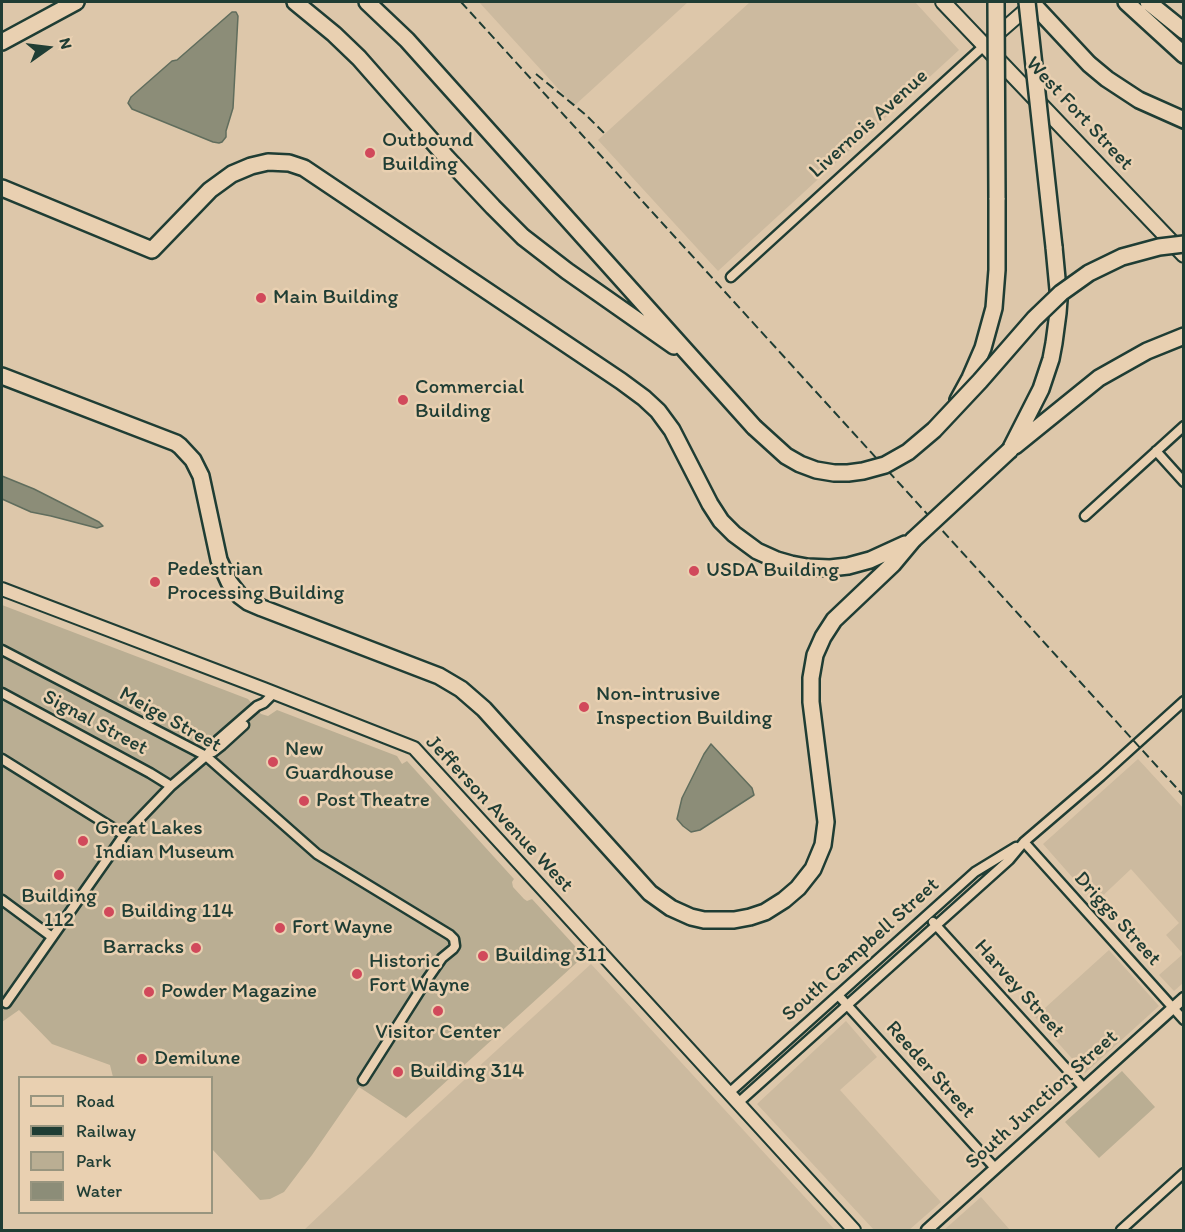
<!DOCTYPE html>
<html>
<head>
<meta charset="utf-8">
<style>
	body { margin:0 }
	#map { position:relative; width:1185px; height:1232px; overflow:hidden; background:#ddc7aa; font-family:Itim,sans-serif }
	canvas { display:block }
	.frame { position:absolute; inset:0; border:3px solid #1f3d34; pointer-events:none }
	.legend { position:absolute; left:18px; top:1076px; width:195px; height:138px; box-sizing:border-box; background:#e9d0b1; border:2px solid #98957f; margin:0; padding:8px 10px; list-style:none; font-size:18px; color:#1f3d34 }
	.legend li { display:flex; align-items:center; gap:12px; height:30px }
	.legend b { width:30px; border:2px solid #98957f }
	.north { position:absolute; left:18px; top:18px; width:60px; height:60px; -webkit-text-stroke:4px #e9d0b1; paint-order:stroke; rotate:76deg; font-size:16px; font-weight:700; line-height:24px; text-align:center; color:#1f3d34 }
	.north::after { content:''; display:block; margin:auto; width:21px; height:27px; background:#1f3d34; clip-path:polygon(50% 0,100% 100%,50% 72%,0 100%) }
</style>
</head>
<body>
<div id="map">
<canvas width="1185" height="1232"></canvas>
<div class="frame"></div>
<ul class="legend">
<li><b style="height:8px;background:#e9d0b1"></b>Road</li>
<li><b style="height:8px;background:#1f3d34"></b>Railway</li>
<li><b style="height:16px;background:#baae93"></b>Park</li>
<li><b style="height:16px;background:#8c8d78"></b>Water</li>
</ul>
<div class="north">N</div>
</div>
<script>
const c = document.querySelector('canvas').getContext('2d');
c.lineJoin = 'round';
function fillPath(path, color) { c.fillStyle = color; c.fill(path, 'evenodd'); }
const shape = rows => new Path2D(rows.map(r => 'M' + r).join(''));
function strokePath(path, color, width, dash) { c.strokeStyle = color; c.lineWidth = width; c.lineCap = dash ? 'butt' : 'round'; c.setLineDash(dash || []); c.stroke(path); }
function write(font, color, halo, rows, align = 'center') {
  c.font = font + ' Itim,sans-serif'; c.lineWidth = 5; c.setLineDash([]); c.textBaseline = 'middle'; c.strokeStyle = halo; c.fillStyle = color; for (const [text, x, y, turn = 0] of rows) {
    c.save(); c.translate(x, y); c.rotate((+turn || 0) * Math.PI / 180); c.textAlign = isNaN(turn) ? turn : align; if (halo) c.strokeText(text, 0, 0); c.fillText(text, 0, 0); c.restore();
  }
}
fillPath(shape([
	[479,2,688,2,574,106],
	[750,2,915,2,959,50,718,271,598,140],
	[1138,759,1183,808,1183,983,1174,991,1159,975,1183,954,1166,935,1179,923,1131,869,1095,903,1043,844],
	[1109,950,1159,1006,1085,1073,1035,1017],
	[591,964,835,1230,304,1230,416,1124],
	[846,1021,877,1057,840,1090,941,1202,909,1230,874,1230,757,1104],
	[981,1197,1010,1230,944,1230]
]), '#ccba9f');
fillPath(shape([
	[2,605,248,699,261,714,268,716,277,710,397,756,402,764,407,761,514,879,512,882,513,887,524,899,527,901,532,899,584,956,406,1118,359,1087,312,1155,284,1192,270,1199,260,1200,212,1149,212,1078,113,1077,110,1065,52,1044,19,1010,2,1022],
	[1122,1071,1155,1107,1099,1158,1065,1122]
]), '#baae93');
const water = shape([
	[232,12,236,12,238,16,233,108,226,131,226,137,222,142,219,143,213,142,132,109,128,103,131,97,172,61,177,60,232,12],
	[2,476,34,489,99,522,103,526,97,528,51,516,31,512,2,499,2,476],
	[711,744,752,788,754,795,700,830,691,832,683,826,677,819,682,798,704,754,711,744]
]);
fillPath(water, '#8c8d78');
strokePath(water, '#606d5d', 1.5);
const minor = shape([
	[731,277,985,45],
	[1156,451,1184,482],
	[1085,516,1184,426],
	[2,650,206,756,317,854,450,935,454,939,455,946,453,949,442,958,426,981,363,1080],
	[2,693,150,773,171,786],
	[213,752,222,745,244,725],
	[2,759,124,835],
	[1024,842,1184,1020],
	[2,900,52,937],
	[933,922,1084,1088],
	[838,995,995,1168],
	[6,1003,124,835,171,786,206,756,218,740,257,706,264,703,274,693],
	[729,1093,975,872,1016,847],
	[738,1103,1009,860,1024,842,1101,776,1184,701],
	[1121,1230,1184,1173]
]);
const tertiary = shape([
	[927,1230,1184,998]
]);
const secondary = shape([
	[993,38,1032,4],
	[2,589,264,689,414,748,854,1230]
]);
const primary = shape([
	[943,2,1184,255]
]);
const motorway = shape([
	[295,2,334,34,359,58,447,158,493,207,523,237,567,271,674,346],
	[367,2,407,40,754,427],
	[1126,2,1184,55],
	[1148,2,1184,31],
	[1033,4,1089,64,1107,79,1139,100,1184,120],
	[2,42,76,2],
	[2,188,152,250,210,190,232,174,251,166,268,162,289,163,304,168,621,381,644,398,658,411,672,430,710,504,721,521,734,534,757,551,777,560,791,564,807,567,830,568,848,566,870,560,905,544],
	[2,376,176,443,180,446,193,460,201,476,219,560,229,582,240,596,248,602,262,608,439,676,461,689,484,709,650,893,671,908,691,917,704,920,734,920,750,917,765,912,784,900,798,888,813,869,823,845,826,822,811,702,811,678,815,655,823,637,834,620,893,564,913,540],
	[958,400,970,378,983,348,994,308,997,270,997,198],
	[1015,446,1099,378,1147,351,1184,336],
	[1010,450,1041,389,1051,359,1054,343,1058,313,1059,300,1054,247]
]);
strokePath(minor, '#1f3d34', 13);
strokePath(tertiary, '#1f3d34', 15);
strokePath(secondary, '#1f3d34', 16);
strokePath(primary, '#1f3d34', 18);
strokePath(motorway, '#1f3d34', 20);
strokePath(minor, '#e9d0b1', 8);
strokePath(tertiary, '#e9d0b1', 10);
strokePath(secondary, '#e9d0b1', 12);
strokePath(primary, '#e9d0b1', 14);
strokePath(motorway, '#e9d0b1', 15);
strokePath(shape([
	[461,2,1184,796],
	[536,74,586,115,606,135]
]), '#1f3d34', 2, [9, 4.5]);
const motorwayBridge = shape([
	[996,2,997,198],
	[1027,2,1054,247],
	[754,427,786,456,800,464,816,470,834,473,848,473,863,471,885,465,908,452,934,430,980,381,1034,319,1061,293,1089,273,1122,257,1159,247,1184,244],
	[913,540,1010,450]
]);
strokePath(motorwayBridge, '#1f3d34', 20, []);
strokePath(motorwayBridge, '#e9d0b1', 15);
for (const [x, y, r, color] of [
	[370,153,6,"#d1495b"],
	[261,298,6,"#d1495b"],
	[403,400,6,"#d1495b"],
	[694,571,6,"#d1495b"],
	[155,582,6,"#d1495b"],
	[584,707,6,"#d1495b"],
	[273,762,6,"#d1495b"],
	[304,801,6,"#d1495b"],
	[83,841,6,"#d1495b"],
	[59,875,6,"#d1495b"],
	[109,912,6,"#d1495b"],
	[280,928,6,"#d1495b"],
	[196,948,6,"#d1495b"],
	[483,956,6,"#d1495b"],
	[357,974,6,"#d1495b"],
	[149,992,6,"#d1495b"],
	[438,1011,6,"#d1495b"],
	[142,1059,6,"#d1495b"],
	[398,1072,6,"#d1495b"]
]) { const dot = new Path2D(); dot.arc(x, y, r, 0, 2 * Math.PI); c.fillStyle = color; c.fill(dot); strokePath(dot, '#e9d0b1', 2); }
write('21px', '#1f3d34', '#e9d0b1', [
	["West Fort Street",1079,114,47],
	["Livernois Avenue",869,124,-42],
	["Meige Street",170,720,29],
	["Signal Street",95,723,28],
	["Jefferson Avenue West",499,814,47],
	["Driggs Street",1117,919,48],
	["South Campbell Street",861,950,-42],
	["Harvey Street",1019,989,48],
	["Reeder Street",930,1070,48],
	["South Junction Street",1042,1100,-42]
]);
write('21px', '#1f3d34', '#e9d0b1', [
	["Outbound",382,141],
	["Building",382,165],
	["Main Building",273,298],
	["Commercial",415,388],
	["Building",415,412],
	["Pedestrian",167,570],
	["Processing Building",167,594],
	["USDA Building",706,571],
	["Non-intrusive",596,695],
	["Inspection Building",596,719],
	["New",285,750],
	["Guardhouse",285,774],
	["Post Theatre",316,801],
	["Great Lakes",95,829],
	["Indian Museum",95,853],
	["Building",59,897,"center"],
	["112",59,921,"center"],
	["Building 114",121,912],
	["Fort Wayne",292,928],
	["Barracks",184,948,"right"],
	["Building 311",495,956],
	["Historic",369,962],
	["Fort Wayne",369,986],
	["Powder Magazine",161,992],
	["Visitor Center",438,1033,"center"],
	["Demilune",154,1059],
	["Building 314",410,1072]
], 'left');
</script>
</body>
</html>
